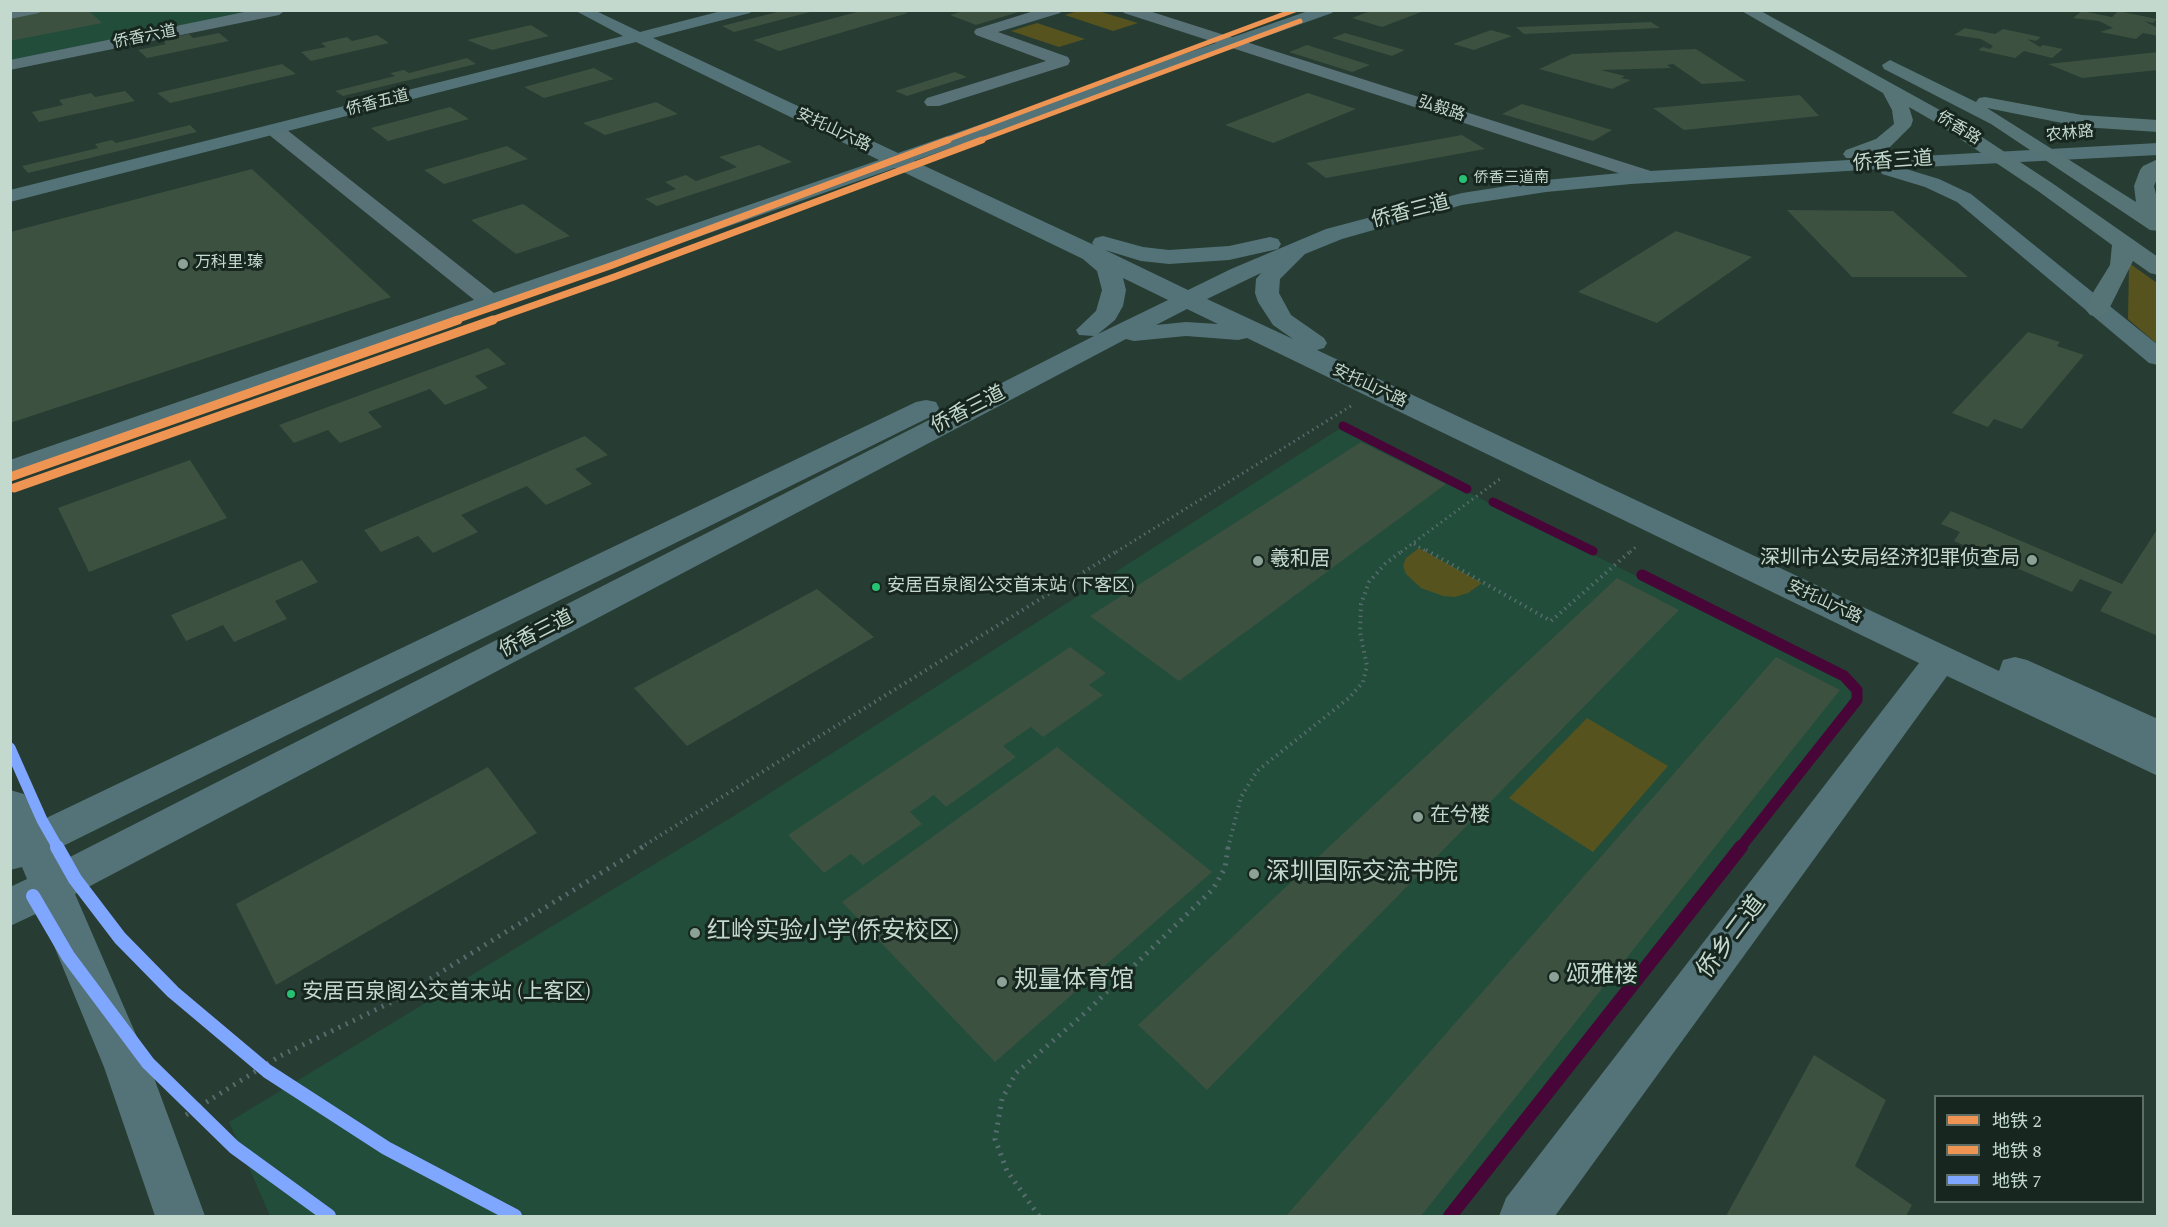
<!DOCTYPE html>
<html>
<head>
<meta charset="utf-8">
<style>
	body { margin:0 }
	#map { position:relative; width:2168px; height:1227px; overflow:hidden; background:#273c32; font-family:Spectral,"Noto Sans SC",serif }
	canvas { display:block }
	.frame { position:absolute; inset:0; border:12px solid #c4d9ce; pointer-events:none }
	.legend { position:absolute; left:1934px; top:1095px; width:210px; height:108px; box-sizing:border-box; background:#17271f; border:2px solid #5c6e65; margin:0; padding:8px 10px; list-style:none; font-size:18px; color:#c4d9ce }
	.legend li { display:flex; align-items:center; gap:12px; height:30px }
	.legend b { width:30px; border:2px solid #5c6e65 }
</style>
</head>
<body>
<div id="map">
<canvas width="2168" height="1227"></canvas>
<div class="frame"></div>
<ul class="legend">
<li><b style="height:8px;background:#ef9553"></b>地铁 2</li>
<li><b style="height:8px;background:#ef9553"></b>地铁 8</li>
<li><b style="height:8px;background:#80a7ff"></b>地铁 7</li>
</ul>
</div>
<script>
const c = document.querySelector('canvas').getContext('2d');
c.lineJoin = 'round';
function fillPath(path, color) { c.fillStyle = color; c.fill(path, 'evenodd'); }
const shape = rows => new Path2D(rows.map(r => 'M' + r).join(''));
function strokePath(path, color, width, dash) { c.strokeStyle = color; c.lineWidth = width; c.lineCap = dash ? 'butt' : 'round'; c.setLineDash(dash || []); c.stroke(path); }
function write(font, color, halo, rows, align = 'center') {
  c.font = font + ' Spectral,"Noto Sans SC",serif'; c.lineWidth = 6; c.setLineDash([]); c.textBaseline = 'middle'; c.strokeStyle = halo; c.fillStyle = color; for (const [text, x, y, turn = 0] of rows) {
    c.save(); c.translate(x, y); c.rotate((+turn || 0) * Math.PI / 180); c.textAlign = isNaN(turn) ? turn : align; if (halo) c.strokeText(text, 0, 0); c.fillText(text, 0, 0); c.restore();
  }
}
fillPath(shape([
	[11,11,264,11,11,62],
	[1342,427,1491,504,1842,678,1852,687,1853,697,1445,1216,270,1216,229,1122,737,814]
]), '#214d3a');
fillPath(shape([
	[1081,10,1098,11,1138,23,1113,31,1065,15],
	[1037,23,1085,39,1059,47,1011,31],
	[2129,263,2157,283,2157,344,2128,319],
	[1419,548,1482,583,1468,593,1455,597,1443,596,1421,588,1406,574,1403,566,1406,558],
	[1587,718,1668,766,1593,852,1509,798]
]), '#57531f');
strokePath(shape([
	[1343,426,1467,489],
	[1493,502,1593,551]
]), '#480537', 9);
strokePath(shape([
	[1642,575,1844,676,1857,690,1857,700,1740,848]
]), '#480537', 11);
strokePath(shape([
	[1450,1216,1741,847]
]), '#480537', 14);
fillPath(shape([
	[48,10,88,10,102,23,10,41,10,17],
	[785,10,814,11,734,32,722,26],
	[864,10,899,10,908,13,779,51,753,40],
	[967,10,1022,10,1022,11,976,25,950,15],
	[1373,10,1424,10,1424,11,1382,27,1352,18],
	[2082,11,2112,17,2118,11,2157,19,2153,23,2144,21,2158,28,2158,36,2143,33,2136,39,2100,32,2113,28,2099,21,2073,18],
	[1651,22,1660,28,1524,34,1516,27],
	[531,25,549,36,492,50,467,40],
	[1965,28,1995,34,2003,29,2041,37,2036,41,2027,39,2040,47,2043,45,2063,49,2052,58,2024,51,2015,58,1978,50,1983,47,1990,49,1993,46,1981,39,1954,35],
	[1491,30,1512,36,1474,50,1453,44],
	[219,33,229,41,147,58,138,50,166,44,161,40,189,34,193,38],
	[1345,33,1405,50,1392,56,1332,38],
	[377,35,389,43,311,61,301,52,326,47,321,43,347,37,352,41],
	[1307,45,1370,65,1352,72,1289,52],
	[1696,49,1746,81,1702,84,1673,64,1667,65,1671,68,1601,70,1625,76,1621,78,1631,80,1612,89,1539,69,1572,54],
	[2158,52,2158,70,2082,78,2048,64],
	[467,58,476,64,343,96,335,91,395,76,390,73,404,70,409,73],
	[282,64,296,74,170,103,157,93],
	[594,68,614,79,544,98,524,87],
	[955,72,967,77,907,96,895,91],
	[125,91,135,101,39,122,32,112,63,105,59,100,91,93,95,97],
	[1308,93,1356,109,1273,143,1225,125],
	[1800,95,1819,116,1684,130,1653,108],
	[656,102,678,114,605,135,583,123],
	[1522,104,1612,130,1593,141,1502,114],
	[450,107,469,119,388,141,371,128],
	[190,125,197,132,28,173,22,166,98,148,95,144,112,140,116,143],
	[1462,135,1485,149,1326,178,1306,163],
	[759,145,792,162,657,206,645,199,676,189,665,182,686,175,696,181,737,167,719,157],
	[507,146,528,159,444,184,424,170],
	[252,169,391,297,10,423,10,232],
	[523,204,570,236,516,254,471,220],
	[1787,210,1893,211,1968,277,1852,277],
	[1676,231,1752,257,1657,323,1578,292],
	[2028,332,2060,342,2057,346,2084,355,2022,429,1994,419,1988,427,1952,413],
	[488,348,506,364,475,376,488,388,445,405,430,389,368,412,382,427,340,443,328,430,294,443,279,425],
	[585,436,608,455,575,469,592,484,546,505,527,486,461,515,478,532,433,553,418,536,381,552,364,530],
	[1361,442,1446,484,1179,681,1090,616],
	[190,460,227,518,89,572,58,508],
	[1951,511,2122,584,2158,528,2158,636,2100,611,2112,592,2080,579,2072,592,1954,541,1960,532,1941,524],
	[302,560,318,582,275,601,287,619,234,642,223,625,186,641,171,615],
	[1617,578,1679,610,1207,1090,1138,1025],
	[817,589,874,637,687,746,634,688],
	[1070,647,1106,673,1089,685,1103,695,1043,737,1031,727,1003,746,1016,757,946,807,934,795,910,812,922,824,863,865,851,854,824,873,788,835],
	[1776,657,1840,690,1421,1216,1286,1216],
	[1057,747,1212,872,995,1062,842,902],
	[488,767,537,833,276,985,236,904],
	[1814,1055,1886,1100,1855,1166,1912,1205,1906,1216,1726,1216]
]), '#3c5140');
strokePath(shape([
	[1414,544,1428,552],
	[1116,552,1351,406],
	[1401,552,1500,479],
	[1630,552,1638,545]
]), '#576c6e', 3, [1.5, 4]);
strokePath(shape([
	[1426,550,1551,621,1632,550],
	[640,848,1119,550],
	[1228,848,1241,797,1257,771,1349,698,1363,682,1367,666,1360,632,1361,604,1369,582,1385,564,1403,550]
]), '#576c6e', 4, [1.5, 4.5]);
strokePath(shape([
	[186,1115,280,1056,396,1000,643,847],
	[1039,1216,1007,1171,995,1139,1002,1099,1016,1073,1085,1013,1213,889,1225,868,1228,847]
]), '#576c6e', 5, [2, 6]);
fillPath(shape([
	[10,10,41,10,39,13,10,19,10,10],
	[254,10,286,10,279,15,10,70,10,60,254,10],
	[1037,10,1062,10,1060,13,998,32,1068,57,1070,61,1068,65,939,106,927,106,924,102,927,98,1046,61,976,35,974,32,976,29,1037,10],
	[1122,10,1146,10,1657,173,1660,177,1657,181,1650,183,1643,181,1124,13,1122,10],
	[275,124,282,126,499,297,503,302,499,307,491,309,483,307,268,134,266,130,268,126,275,124]
]), '#597278');
fillPath(shape([
	[574,10,594,10,640,32,725,10,752,10,750,13,653,38,898,153,1311,10,1334,10,1332,13,914,161,1094,245,1092,243,1095,238,1103,236,1143,247,1169,250,1229,246,1270,237,1278,239,1281,244,1278,249,1229,260,1169,264,1141,261,1105,250,1188,290,1231,269,1326,229,1462,193,1546,180,1631,172,2158,143,2158,155,1903,168,1939,179,1971,194,2158,345,2158,365,2149,363,1957,202,1925,187,1882,174,1880,169,1631,184,1546,192,1462,205,1342,239,1305,254,1280,279,1279,293,1291,315,1324,338,1327,343,1324,348,1317,350,1999,671,2003,660,2015,657,2027,660,2158,719,2158,776,1947,676,1555,1216,1499,1216,1506,1198,1919,663,1247,338,1238,340,1186,336,1134,341,1126,339,75,894,150,1067,205,1216,155,1216,104,1067,40,912,10,926,10,887,27,879,22,867,10,870,10,790,24,794,40,821,916,402,926,400,936,402,939,408,936,414,55,850,60,862,1094,336,1079,335,1076,330,1096,311,1102,290,1097,271,1083,259,895,168,10,478,10,460,879,160,636,42,10,202,10,190,623,36,574,10],
	[1261,273,1256,279,1255,293,1258,302,1273,325,1293,339,1207,299,1261,273],
	[1123,278,1168,300,1098,334,1115,320,1123,306,1126,290,1123,278],
	[1187,309,1218,324,1186,322,1156,325,1187,309]
]), '#547378');
fillPath(shape([
	[1740,10,1759,10,1947,114,2052,183,2158,257,2158,275,2150,273,2133,261,2106,315,2098,317,2090,315,2086,310,2089,299,2110,265,2112,245,2038,191,1935,122,1909,107,1913,120,1911,126,1890,147,1860,158,1846,158,1843,154,1846,150,1876,139,1894,124,1892,110,1883,93,1740,10],
	[1890,60,1976,102,1979,98,1985,97,2082,115,2158,120,2158,132,2082,127,1987,108,2136,202,2134,186,2140,170,2143,166,2158,159,2158,177,2154,186,2158,203,2158,231,2150,230,1991,124,1884,69,1882,65,1890,60]
]), '#567375');
strokePath(shape([
	[944,141,1295,10]
]), '#ef9553', 5);
strokePath(shape([
	[453,321,610,266,948,140]
]), '#ef9553', 7);
strokePath(shape([
	[10,477,458,320]
]), '#ef9553', 9);
strokePath(shape([
	[978,141,1300,21]
]), '#ef9553', 5);
strokePath(shape([
	[489,321,614,277,982,140]
]), '#ef9553', 7);
strokePath(shape([
	[14,488,493,320]
]), '#ef9553', 9);
strokePath(shape([
	[10,748,42,820,58,848]
]), '#80a7ff', 11);
strokePath(shape([
	[57,847,75,879,120,938,173,992,267,1071,386,1148,515,1216],
	[33,896,68,956,148,1063,234,1147,329,1216]
]), '#80a7ff', 14);
for (const [x, y, r, color] of [
	[1463,179,5,"#26c172"],
	[183,264,6,"#8da297"],
	[2032,560,6,"#8da297"],
	[1258,561,6,"#8da297"],
	[876,587,5,"#26c172"],
	[1418,817,6,"#8da297"],
	[1254,874,6,"#8da297"],
	[695,933,6,"#8da297"],
	[1554,977,6,"#8da297"],
	[1002,982,6,"#8da297"],
	[291,994,5,"#26c172"]
]) { const dot = new Path2D(); dot.arc(x, y, r, 0, 2 * Math.PI); c.fillStyle = color; c.fill(dot); strokePath(dot, '#17271f', 2); }
write('15px', '#c4d9ce', '#17271f', [
	["侨香三道南",1474,179]
], 'left');
write('16px', '#c4d9ce', '#17271f', [
	["侨香六道",145,38,-11],
	["侨香五道",378,104,-14],
	["弘毅路",1441,110,18],
	["侨香路",1958,129,32],
	["安托山六路",833,131,25],
	["农林路",2070,135,-6],
	["安托山六路",1369,387,25],
	["安托山六路",1824,603,25]
]);
write('16px', '#c4d9ce', '#17271f', [
	["万科里·瑧",195,264]
], 'left');
write('18px', '#c4d9ce', '#17271f', [
	["安居百泉阁公交首末站 (下客区)",887,587]
], 'left');
write('20px', '#c4d9ce', '#17271f', [
	["侨香三道",1893,163,-4],
	["侨香三道",1411,213,-14],
	["侨香三道",969,411,-27],
	["侨香三道",537,635,-27]
]);
write('20px', '#c4d9ce', '#17271f', [
	["深圳市公安局经济犯罪侦查局",2020,560,"right"],
	["羲和居",1270,561],
	["在兮楼",1430,817]
], 'left');
write('21px', '#c4d9ce', '#17271f', [
	["安居百泉阁公交首末站 (上客区)",302,994]
], 'left');
write('24px', '#c4d9ce', '#17271f', [
	["深圳国际交流书院",1266,874],
	["红岭实验小学(侨安校区)",707,933],
	["颂雅楼",1566,977],
	["规量体育馆",1014,982]
], 'left');
write('24px', '#c4d9ce', '#17271f', [
	["侨乡二道",1733,938,-53]
]);
</script>
</body>
</html>
